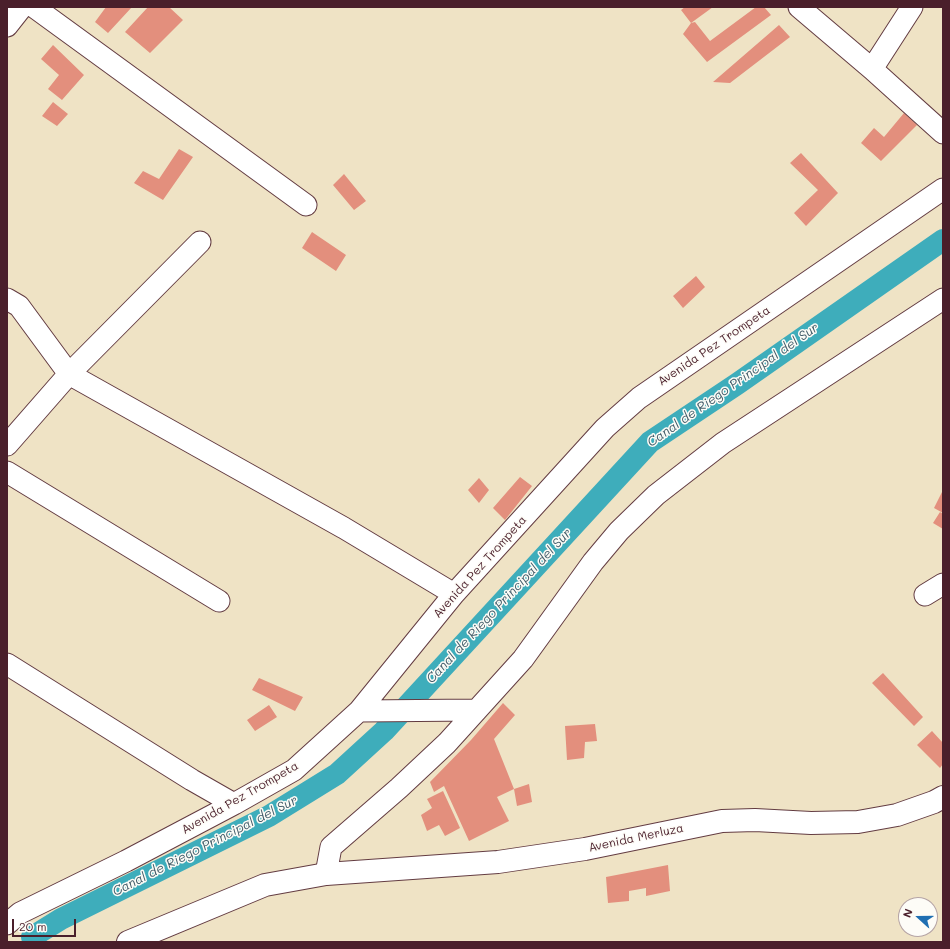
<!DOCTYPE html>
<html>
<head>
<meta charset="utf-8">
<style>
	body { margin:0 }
	#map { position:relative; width:950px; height:949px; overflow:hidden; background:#efe3c5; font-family:Mali,sans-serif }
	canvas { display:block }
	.frame { position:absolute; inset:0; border:8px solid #4a1f2b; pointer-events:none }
	.north { position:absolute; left:898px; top:897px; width:40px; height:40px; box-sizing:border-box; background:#fdfcf7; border:1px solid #b5a4a5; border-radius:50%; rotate:291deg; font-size:11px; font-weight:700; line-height:16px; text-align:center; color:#4a1f2b }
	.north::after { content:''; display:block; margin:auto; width:14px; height:18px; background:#1f6fb2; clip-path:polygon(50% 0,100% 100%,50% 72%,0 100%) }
	.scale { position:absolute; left:12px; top:919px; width:64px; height:18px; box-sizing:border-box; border:2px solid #4a1f2b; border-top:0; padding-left:5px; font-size:12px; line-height:14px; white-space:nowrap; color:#4a1f2b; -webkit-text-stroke:3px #fdfcf7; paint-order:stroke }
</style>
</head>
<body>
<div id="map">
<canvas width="950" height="949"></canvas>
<div class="frame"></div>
<div class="north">N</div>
<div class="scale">20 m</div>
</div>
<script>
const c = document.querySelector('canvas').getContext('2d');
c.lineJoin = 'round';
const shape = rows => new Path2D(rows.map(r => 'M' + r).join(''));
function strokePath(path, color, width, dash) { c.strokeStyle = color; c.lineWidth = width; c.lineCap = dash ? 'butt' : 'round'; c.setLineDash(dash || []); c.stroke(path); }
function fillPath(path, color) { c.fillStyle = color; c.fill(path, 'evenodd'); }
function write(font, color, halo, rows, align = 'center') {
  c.font = font + ' Mali,sans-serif'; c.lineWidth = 3; c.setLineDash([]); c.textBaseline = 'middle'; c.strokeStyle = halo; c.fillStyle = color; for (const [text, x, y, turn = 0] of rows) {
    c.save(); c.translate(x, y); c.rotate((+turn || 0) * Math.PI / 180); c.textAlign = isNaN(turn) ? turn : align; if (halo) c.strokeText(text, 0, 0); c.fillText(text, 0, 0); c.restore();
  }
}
strokePath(shape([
	[32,937,61,919,269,816,337,774,384,731,650,442,737,384,943,240]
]), '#3eadbb', 22);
fillPath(shape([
	[106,7,132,7,108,33,95,22],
	[148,7,169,7,183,20,150,53,125,32],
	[685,7,713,7,691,23,681,10],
	[756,7,764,7,771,15,707,62,683,34,691,23,695,22,710,41],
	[779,25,790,37,730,83,713,82],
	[53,45,84,75,62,100,48,89,59,75,41,59],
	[53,102,68,114,57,126,42,116],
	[904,113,917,125,881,161,861,143,874,128,884,137],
	[179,149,193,157,163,200,134,183,143,171,159,179],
	[801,153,838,193,806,226,794,213,818,190,790,163],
	[344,174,366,201,354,210,333,185],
	[312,232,346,255,336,271,302,248],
	[696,276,705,287,683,308,673,296],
	[520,477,532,486,505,520,493,508],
	[479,478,489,490,479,503,468,490],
	[942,492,943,493,943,513,934,508],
	[940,512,943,514,943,529,933,523],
	[883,673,923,717,914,726,872,683],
	[259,678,303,697,295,711,252,690],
	[503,703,515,715,494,739,514,789,497,797,509,821,469,841,444,786,434,792,430,782,471,740],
	[269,705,277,717,255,731,247,720],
	[595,724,597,741,585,742,584,758,567,760,565,726],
	[932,731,943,743,943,764,940,768,917,745],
	[529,784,532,802,517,806,514,789],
	[443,791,460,828,445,836,439,825,427,831,421,815,432,808,427,799],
	[668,865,670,891,646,896,646,888,629,891,629,901,608,903,606,877]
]), '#e38f7d');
const minor = shape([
	[34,7,306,205],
	[799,7,872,69,943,133],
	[7,26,22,7],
	[872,69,912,7],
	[7,299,19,306,69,374,344,528,454,594],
	[7,445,69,374,200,242],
	[7,472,219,601],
	[925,595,943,584],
	[7,664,192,780,234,804],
	[359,711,477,710],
	[326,874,331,847,399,788,447,743,523,659,593,562,619,531,656,495,723,443,943,299],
	[7,924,20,913,126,861,234,804,294,770,359,711,454,594,605,428,639,398,943,189]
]);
const major = shape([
	[128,942,265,885,326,874,498,862,585,849,722,821,755,820,811,823,858,822,897,815,934,802,943,797]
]);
strokePath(minor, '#633c42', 23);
strokePath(major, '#633c42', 24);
strokePath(minor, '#fff', 21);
strokePath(major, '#fff', 22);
write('12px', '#4a1f2b', '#fdfcf7', [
	["Avenida Pez Trompeta",714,346,-34],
	["Avenida Pez Trompeta",480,567,-48],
	["Avenida Pez Trompeta",240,798,-30],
	["Avenida Merluza",636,838,-12]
]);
write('italic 13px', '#455f6c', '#fdfcf7', [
	["Canal de Riego Principal del Sur",733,385,-35],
	["Canal de Riego Principal del Sur",499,606,-47],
	["Canal de Riego Principal del Sur",205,846,-27]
]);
</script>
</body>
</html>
